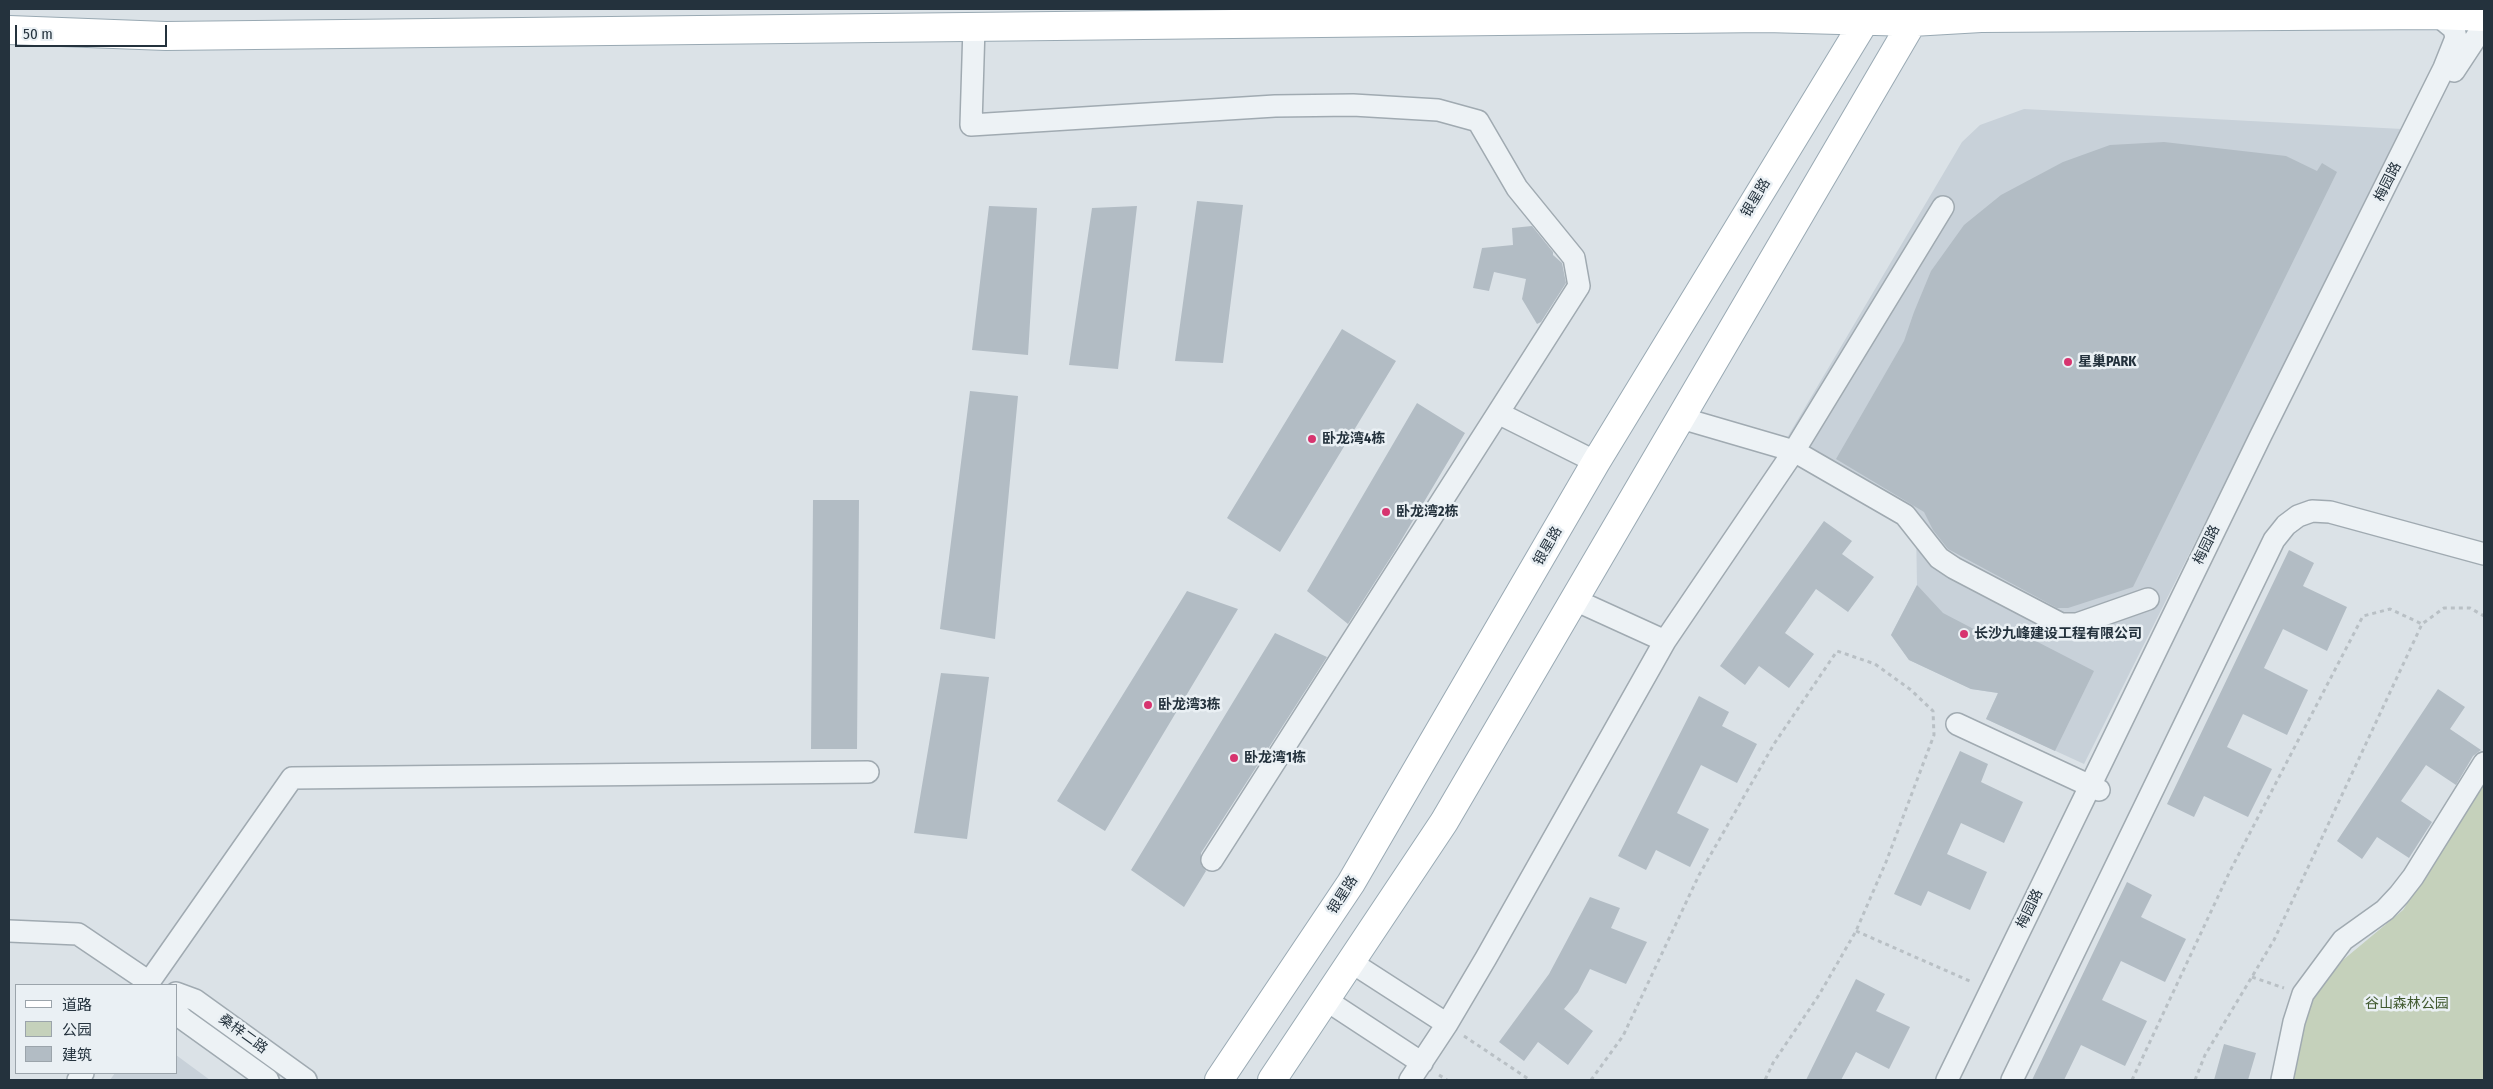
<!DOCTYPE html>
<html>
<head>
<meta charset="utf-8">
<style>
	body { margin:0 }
	#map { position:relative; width:2493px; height:1089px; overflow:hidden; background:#dbe2e7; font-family:"Fira Sans Condensed","Noto Sans SC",sans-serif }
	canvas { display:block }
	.frame { position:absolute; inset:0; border:10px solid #24323d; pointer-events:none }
	.legend { position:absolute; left:15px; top:984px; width:162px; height:90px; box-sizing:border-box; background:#eaf0f4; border:1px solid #9ba4ab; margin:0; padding:6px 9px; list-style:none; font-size:15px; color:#24323d }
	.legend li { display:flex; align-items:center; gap:10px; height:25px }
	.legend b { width:25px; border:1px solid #9ba4ab }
	.scale { position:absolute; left:15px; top:25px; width:152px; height:22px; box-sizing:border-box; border:2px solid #24323d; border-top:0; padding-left:6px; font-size:15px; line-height:18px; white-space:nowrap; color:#24323d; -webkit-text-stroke:4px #eaf0f4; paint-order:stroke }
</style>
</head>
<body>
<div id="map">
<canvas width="2493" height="1089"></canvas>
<div class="frame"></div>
<ul class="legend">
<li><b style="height:6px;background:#fff"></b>道路</li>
<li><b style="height:14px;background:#c5d1bb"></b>公园</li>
<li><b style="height:14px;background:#b2bcc4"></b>建筑</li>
</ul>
<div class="scale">50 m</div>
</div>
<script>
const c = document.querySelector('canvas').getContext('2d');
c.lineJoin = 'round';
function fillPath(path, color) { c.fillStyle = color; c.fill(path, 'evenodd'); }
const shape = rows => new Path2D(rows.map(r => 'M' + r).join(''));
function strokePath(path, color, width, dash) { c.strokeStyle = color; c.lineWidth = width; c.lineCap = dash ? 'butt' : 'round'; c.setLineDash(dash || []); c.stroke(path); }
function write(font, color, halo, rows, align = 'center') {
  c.font = font + ' "Fira Sans Condensed","Noto Sans SC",sans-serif'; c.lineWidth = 5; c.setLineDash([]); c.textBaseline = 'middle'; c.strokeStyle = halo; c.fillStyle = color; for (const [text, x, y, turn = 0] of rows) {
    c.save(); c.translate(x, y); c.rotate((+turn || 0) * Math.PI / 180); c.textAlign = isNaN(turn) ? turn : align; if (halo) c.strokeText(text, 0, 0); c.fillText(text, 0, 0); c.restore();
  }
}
fillPath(shape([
	[2024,109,2402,129,2084,764,1986,719,1998,693,1971,689,1909,660,1891,635,1917,585,1916,527,1781,448,1962,142,1980,125],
	[176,1055,210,1080,110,1080,115,1073,176,1073]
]), '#c8d1d9');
fillPath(shape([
	[2484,783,2484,1080,2292,1080,2300,1038,2314,996,2343,960,2403,910]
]), '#c5d1bb');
fillPath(shape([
	[2164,142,2286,156,2317,171,2322,163,2337,172,2133,587,2068,608,2057,608,1948,549,1933,530,1924,512,1836,459,1904,341,1914,312,1931,271,1964,225,2001,195,2063,162,2110,145],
	[1197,201,1243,205,1223,363,1175,361],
	[989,206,1037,208,1028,355,972,350],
	[1137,206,1118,369,1069,365,1092,208],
	[1532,226,1553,252,1553,255,1562,263,1566,283,1541,322,1537,324,1522,299,1526,279,1494,272,1489,291,1473,288,1482,248,1513,245,1512,228],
	[1342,329,1396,361,1280,552,1227,518],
	[970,391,1018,396,995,639,940,629],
	[1417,403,1465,433,1396,549,1348,624,1307,591],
	[813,500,859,500,857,749,811,749],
	[1824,521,1852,541,1842,554,1874,577,1848,612,1816,589,1785,633,1814,654,1789,688,1759,666,1745,685,1720,666],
	[2289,550,2314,563,2303,586,2347,607,2327,651,2283,629,2264,668,2308,690,2287,735,2243,714,2227,747,2272,769,2248,817,2204,796,2194,817,2167,804],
	[1917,585,1943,613,1989,637,2028,637,2094,671,2055,751,1986,719,1998,693,1971,689,1909,660,1891,635],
	[1187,591,1238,609,1105,831,1057,801],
	[1275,633,1327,657,1201,853,1201,865,1206,871,1184,907,1131,870],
	[941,673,989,677,967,839,914,833],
	[2438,689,2465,707,2450,729,2481,750,2473,756,2456,785,2426,765,2401,801,2432,822,2409,858,2377,837,2362,859,2337,841],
	[1699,696,1729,712,1722,726,1757,744,1737,783,1701,765,1677,813,1709,829,1690,867,1656,850,1646,870,1618,856],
	[1960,751,1988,764,1981,782,2023,802,2004,843,1961,823,1947,854,1987,872,1970,910,1928,891,1921,906,1894,894],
	[2127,882,2152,895,2141,917,2186,939,2165,982,2121,961,2102,1000,2147,1021,2125,1066,2081,1045,2064,1080,2032,1080],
	[1590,897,1620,908,1611,928,1647,942,1626,984,1590,969,1578,992,1564,1009,1593,1031,1568,1065,1538,1042,1524,1061,1499,1042,1549,974],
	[1856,979,1885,994,1876,1011,1910,1027,1889,1069,1856,1052,1841,1080,1806,1080],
	[2224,1044,2256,1053,2248,1080,2214,1080]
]), '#b2bcc4');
const minor = shape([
	[974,27,971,125,1275,106,1353,105,1438,110,1478,121,1517,188,1574,258,1579,286,1498,413,1596,462],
	[2454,71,2477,36,2484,29],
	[1681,418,1794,451,1905,515,1939,558,1954,568,2061,624,2077,624,2148,599],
	[1575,600,1665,641],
	[1957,724,2099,790],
	[1212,860,1498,413],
	[9,931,78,934,149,982],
	[1351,962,1447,1024],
	[147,985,292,778,868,772],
	[176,993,195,1000,306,1080],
	[1326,1000,1422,1063],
	[176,1012,183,1019,268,1080],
	[78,1080,83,1073],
	[1410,1080,1447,1024,1486,958,1665,641,1794,451,1943,207],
	[1947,1080,2261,435,2444,68,2456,38,2454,29,2437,15],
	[2012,1080,2274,540,2286,525,2298,516,2312,511,2330,512,2484,554],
	[2282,1080,2294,1022,2303,994,2343,940,2385,910,2399,895,2413,877,2484,763]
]);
const major = shape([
	[9,30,166,36,1766,18,1912,22,1981,18,2437,15,2484,17],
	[1219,1080,1351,883,1596,462,1872,9],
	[1272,1080,1444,822,1920,9]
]);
strokePath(minor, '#a0aab1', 24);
strokePath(major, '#99a9b3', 30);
strokePath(shape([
	[1856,931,1972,982],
	[2252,977,2284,988],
	[1464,1036,1530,1080],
	[1439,1075,1447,1080],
	[1591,1080,1623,1036,1699,875,1774,744,1837,651,1875,664,1911,690,1933,711,1934,735,1886,862,1856,931,1819,995,1773,1063,1765,1080],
	[2132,1080,2230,871,2363,616,2390,609,2422,624],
	[2195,1080,2205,1055,2274,940,2422,624,2444,608,2470,608,2484,616]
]), '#b9c0c5', 3, [4, 4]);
strokePath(minor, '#edf2f5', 21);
strokePath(major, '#fff', 28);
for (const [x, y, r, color] of [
	[2068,362,5,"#d7346f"],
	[1312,439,5,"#d7346f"],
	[1386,512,5,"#d7346f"],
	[1964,634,5,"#d7346f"],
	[1148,705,5,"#d7346f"],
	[1234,758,5,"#d7346f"]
]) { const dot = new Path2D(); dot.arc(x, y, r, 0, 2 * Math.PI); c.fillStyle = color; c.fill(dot); strokePath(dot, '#eaf0f4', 2); }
write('14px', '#24323d', '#eaf0f4', [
	["梅园路",2388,182,-63],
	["银星路",1756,198,-59],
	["梅园路",2207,545,-64],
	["银星路",1548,546,-60],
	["银星路",1343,895,-57],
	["梅园路",2030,909,-64],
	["桑梓二路",243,1034,36]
]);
write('bold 14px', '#24323d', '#eaf0f4', [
	["星巢PARK",2078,362],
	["卧龙湾4栋",1322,439],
	["卧龙湾2栋",1396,512],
	["长沙九峰建设工程有限公司",1974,634],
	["卧龙湾3栋",1158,705],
	["卧龙湾1栋",1244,758]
], 'left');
write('14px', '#415a30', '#eaf0f4', [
	["谷山森林公园",2407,1004]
]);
</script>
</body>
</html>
